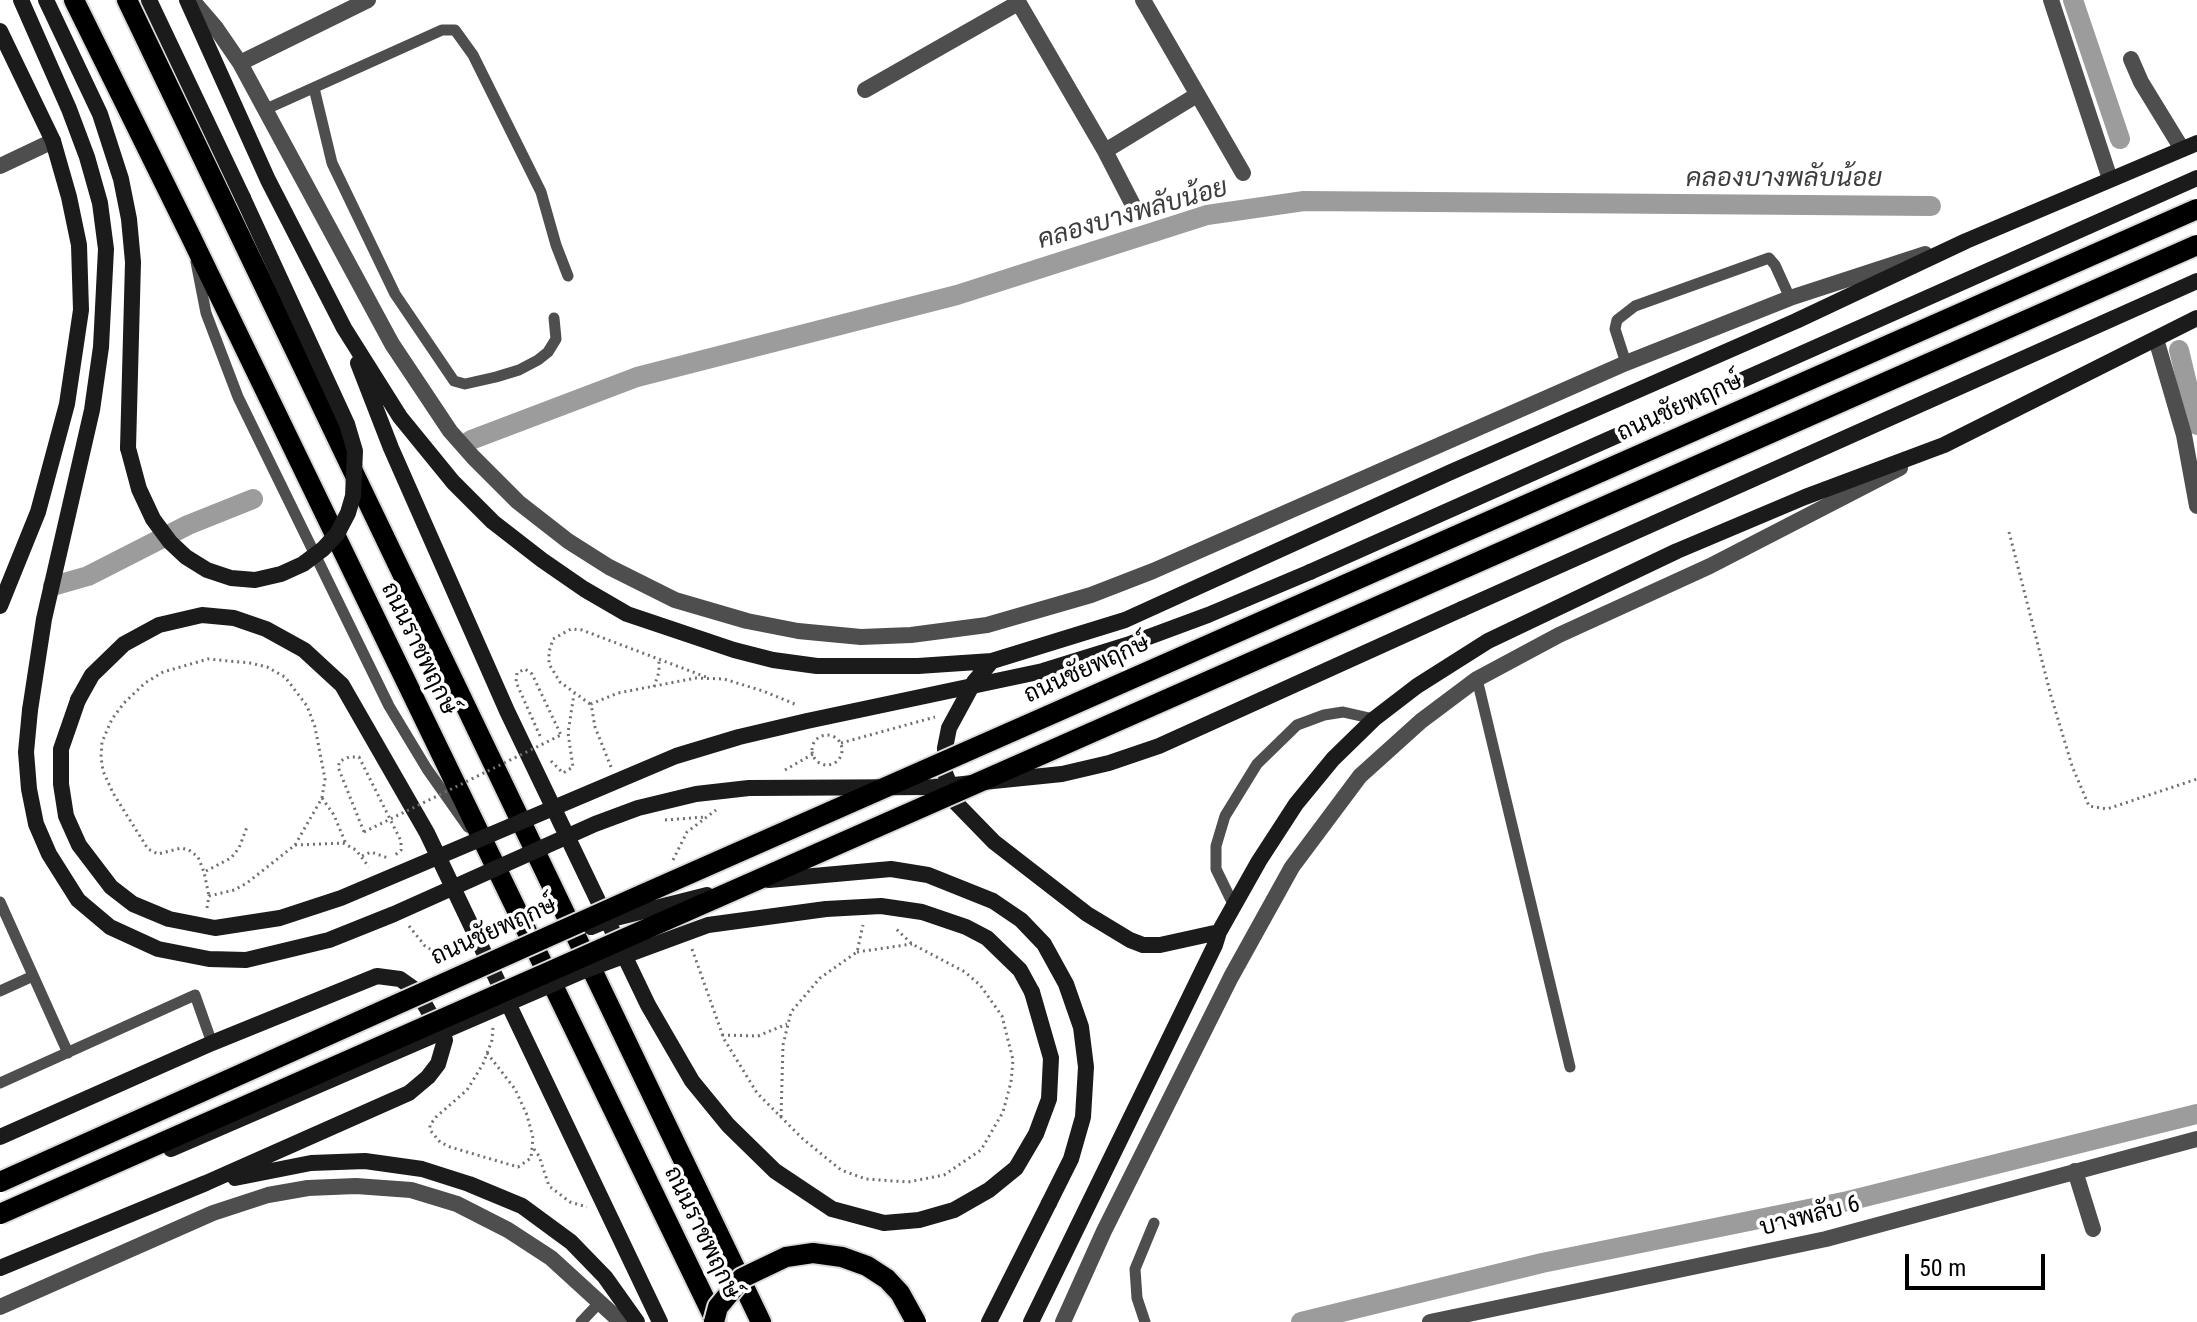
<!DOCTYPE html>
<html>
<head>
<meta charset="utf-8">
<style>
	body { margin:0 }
	#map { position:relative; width:2197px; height:1322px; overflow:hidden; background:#fff; font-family:"Roboto Condensed",sans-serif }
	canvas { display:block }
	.scale { position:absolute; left:1905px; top:1254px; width:140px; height:36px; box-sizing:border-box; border:4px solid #000; border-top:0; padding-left:10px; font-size:24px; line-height:28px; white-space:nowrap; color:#000; -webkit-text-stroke:6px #fff; paint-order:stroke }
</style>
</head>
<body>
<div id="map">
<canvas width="2197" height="1322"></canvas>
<div class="scale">50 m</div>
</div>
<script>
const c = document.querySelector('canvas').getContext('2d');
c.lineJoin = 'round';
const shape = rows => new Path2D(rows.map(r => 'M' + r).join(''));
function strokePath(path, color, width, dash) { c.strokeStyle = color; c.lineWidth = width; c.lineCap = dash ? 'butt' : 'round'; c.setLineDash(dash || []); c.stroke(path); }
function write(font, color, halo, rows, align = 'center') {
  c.font = font + ' "Roboto Condensed",Sarabun,sans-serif'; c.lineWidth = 7; c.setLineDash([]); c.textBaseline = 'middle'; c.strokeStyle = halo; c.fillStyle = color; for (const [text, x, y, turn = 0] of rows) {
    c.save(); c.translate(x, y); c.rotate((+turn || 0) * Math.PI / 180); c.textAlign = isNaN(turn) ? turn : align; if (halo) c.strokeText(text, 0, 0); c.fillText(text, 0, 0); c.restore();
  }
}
strokePath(shape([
	[2073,0,2120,139],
	[2179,350,2197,425],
	[471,440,637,377,957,295,1207,215,1304,201,1931,206],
	[53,586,88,576,188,525,253,499],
	[1301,1322,1542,1263,1848,1201,2197,1114]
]), '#9c9c9c', 20);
const primary = shape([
	[74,0,190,235,716,1322],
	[127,0,761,1322]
]);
strokePath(primary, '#dbdbdb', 24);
strokePath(shape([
	[2009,532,2051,696,2072,766,2089,806,2107,809,2197,779],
	[654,687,659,672,659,660],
	[590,704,560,682,549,664,549,652,553,639,571,629,582,630,706,677],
	'812 750a15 15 0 1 1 30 0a15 15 0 1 1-30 0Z',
	[540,736,516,682,517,673,525,669,532,674,561,735],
	[841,743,935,717],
	[551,761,563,773,573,767,568,733,574,694],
	[611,767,595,727,591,704,618,693,696,678,724,679,763,691,797,705],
	[785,770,813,754],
	[322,798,334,815,346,844],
	[665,820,705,817],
	[364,832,338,767,340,761,349,757,359,757,401,841,401,850,394,856],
	[295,845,343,843,356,850,369,867],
	[362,856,371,852,388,858],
	[673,860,687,832,716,810],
	[206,871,231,858,239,848,247,827],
	[207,908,209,896,234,890,247,883,295,845,322,798,325,779,315,727,307,706,285,677,267,667,250,663,208,659,163,672,145,683,124,703,112,719,102,742,101,757,103,771,113,793,148,849,158,854,181,848,189,850,198,857,204,872,209,896],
	[409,926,425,946,448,960],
	[692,949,724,1039,757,1093,803,1139,841,1170,866,1179,908,1182,944,1175,981,1150,1003,1112,1011,1082,1013,1060,1002,1016,980,985,965,972,912,944,894,927],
	[857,952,912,944],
	[722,1035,758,1036,787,1024],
	[487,1053,515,1089,527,1115,533,1138,531,1158,518,1167,450,1147,440,1142,430,1130,430,1125,436,1117,467,1090,483,1064,492,1040,493,1027],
	[781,1117,783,1045,791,1012,820,978,857,952,863,925],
	[534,1149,539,1156,549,1186,570,1202,587,1207]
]), '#707070', 3, [2, 4]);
strokePath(shape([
	[314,88,332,163,395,294,454,381,465,384,496,377,519,370,538,360,548,352,556,339,554,318],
	[264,110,442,30,455,30,473,55,541,192,556,245,568,276],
	[196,262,206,313,238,397,389,706,427,769,468,827],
	[1626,363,1615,329,1617,320,1635,306,1769,258,1775,265,1790,298],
	[1477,679,1570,1067],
	[0,902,68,1053],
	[1234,906,1216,869,1216,846,1225,816,1257,764,1297,725,1324,715,1343,712,1374,719],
	[0,991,33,976],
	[0,1083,195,995,212,1043],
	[581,1322,600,1302],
	[1145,1322,1137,1298,1135,1269,1154,1223]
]), '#4e4e4e', 11);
strokePath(shape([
	[192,0,216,28,240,63,392,344,450,431,473,457,518,502,568,541,609,567,675,600,747,621,798,631,861,637,911,635,987,625,1091,595,1153,571,1626,363,1790,298,1925,254],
	[1017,0,1105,151,1134,207],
	[1143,0,1243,173],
	[2051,0,2110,179],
	[2131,59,2141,82,2182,149],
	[240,63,368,0],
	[865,90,1018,3],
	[1105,151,1197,95],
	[0,166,53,141],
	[2156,339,2184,435,2197,506],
	[2075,1171,2093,1229],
	[0,1307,213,1213,268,1195,308,1188,356,1186,411,1190,457,1204,508,1230,551,1258,621,1322],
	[1063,1322,1104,1231,1231,977,1292,867,1360,776,1421,721,1477,679,1559,635,1710,566,1900,468],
	[1430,1322,1826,1239,2197,1139]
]), '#4e4e4e', 16);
strokePath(shape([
	[21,0,69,109,87,157,100,203,106,249,101,347,92,410,44,619,30,710],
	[46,0,100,114,121,179,129,219,133,262,128,448],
	[149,0,243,198],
	[187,0,268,180,344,328,400,417,453,482,493,522,542,560,584,589,627,614,734,650,773,660,817,666,918,666,992,661,1125,620,1451,472,1796,321,1966,241,2197,143],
	[0,31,53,141,69,197,79,245,81,310,67,404,38,512,0,606],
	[358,363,391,448,507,711,648,1005,692,1081,728,1125,775,1171,832,1209,884,1223,919,1220,954,1210,989,1190,1016,1168,1036,1134,1049,1099,1051,1058,1032,992],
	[1310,572,2197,178],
	[1462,609,2197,281],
	[992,661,974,682,949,728,945,748,945,773,957,804,994,842,1087,914,1130,940,1143,945,1160,945,1219,932],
	[78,700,92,675,124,644,159,625,202,615,234,618,266,629,304,650,342,685,427,833,660,1322],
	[0,1137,212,1043,377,976,400,979,417,991,445,1040,438,1064,428,1077,409,1093,206,1183,0,1268],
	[235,1178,311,1163,365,1161,422,1169,469,1184,522,1206,571,1242,605,1277,637,1322],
	[989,1322,1049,1203],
	[1031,1322,1215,945,1219,932,1259,861,1296,804,1333,759,1374,719,1417,686,1488,641,1677,551,1805,497,1944,445,2197,318]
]), '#1b1b1b', 16);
strokePath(primary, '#000', 20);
const primaryBridge = shape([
	[0,1182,630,900,2197,209],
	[0,1214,2197,245],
	[714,1322,718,1307,742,1278,786,1257,813,1253,842,1257,867,1266,887,1279,900,1293,916,1322]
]);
strokePath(primaryBridge, '#dbdbdb', 24, []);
strokePath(shape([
	[364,832,561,735]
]), '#707070', 3, [2, 4]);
strokePath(shape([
	[128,448,139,489,153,519,170,542,186,557,207,570,231,578,255,580,281,574,303,564,323,549,337,534,348,513,353,496,355,451,347,424,243,198],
	[78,700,61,749,61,784,66,816,79,845,111,887,133,904,169,919,215,928,280,918,341,898,676,756,739,737,807,721,1043,671,1127,645,1208,615,1310,572],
	[30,710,26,752,29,789,36,824,49,854,78,900,110,927,158,949,209,959,246,960,329,940,394,914,595,824,638,808,696,794,749,788,934,787,1062,774,1109,763,1159,746,1462,609],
	[769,880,891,869,928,875,993,901,1021,920,1044,944,1066,984,1081,1027,1086,1067,1083,1117,1071,1159,1049,1203],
	[591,927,608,920,707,895],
	[171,1149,583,971,708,925,826,909,881,906,922,912,966,927,987,938,1020,970,1032,992]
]), '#1b1b1b', 16);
strokePath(primaryBridge, '#000', 20);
write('24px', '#000', '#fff', [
	["ถนนชัยพฤกษ์",1680,408,-24],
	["ถนนราชพฤกษ์",418,649,64],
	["ถนนชัยพฤกษ์",1087,670,-24],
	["ถนนชัยพฤกษ์",494,932,-24],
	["บางพลับ 6",1810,1217,-14],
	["ถนนราชพฤกษ์",701,1233,64]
]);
write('italic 26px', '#3d3d3d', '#fff', [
	["คลองบางพลับน้อย",1784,179],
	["คลองบางพลับน้อย",1133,215,-16]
]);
</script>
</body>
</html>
